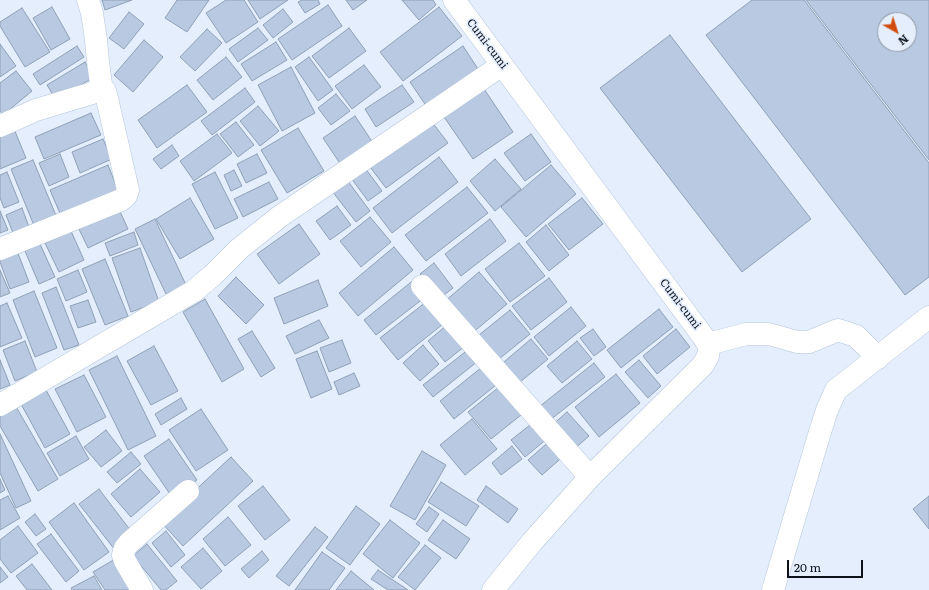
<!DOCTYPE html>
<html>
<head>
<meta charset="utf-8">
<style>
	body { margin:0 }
	#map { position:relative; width:929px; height:590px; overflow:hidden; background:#e4eefd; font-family:Literata,serif }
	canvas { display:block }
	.north { position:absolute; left:877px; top:12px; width:40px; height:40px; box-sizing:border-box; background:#e4eefd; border:1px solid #8e96a2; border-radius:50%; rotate:141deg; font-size:11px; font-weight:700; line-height:16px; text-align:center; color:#0c121a }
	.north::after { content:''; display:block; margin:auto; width:14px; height:18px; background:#d24d0d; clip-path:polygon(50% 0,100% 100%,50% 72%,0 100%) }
	.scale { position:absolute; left:787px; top:560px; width:76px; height:18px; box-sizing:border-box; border:2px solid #0c121a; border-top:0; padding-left:5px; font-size:12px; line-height:14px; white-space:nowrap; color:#0c121a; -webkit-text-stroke:3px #e4eefd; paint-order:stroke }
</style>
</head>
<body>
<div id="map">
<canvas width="929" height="590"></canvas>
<div class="north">N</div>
<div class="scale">20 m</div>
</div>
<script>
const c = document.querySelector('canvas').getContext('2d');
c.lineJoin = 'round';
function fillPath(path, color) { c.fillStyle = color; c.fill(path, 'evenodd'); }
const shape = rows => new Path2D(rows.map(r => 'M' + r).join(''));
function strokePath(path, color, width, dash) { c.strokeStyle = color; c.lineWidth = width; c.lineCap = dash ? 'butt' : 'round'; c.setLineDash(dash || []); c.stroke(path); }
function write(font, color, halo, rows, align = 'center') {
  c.font = font + ' Literata,serif'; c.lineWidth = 3.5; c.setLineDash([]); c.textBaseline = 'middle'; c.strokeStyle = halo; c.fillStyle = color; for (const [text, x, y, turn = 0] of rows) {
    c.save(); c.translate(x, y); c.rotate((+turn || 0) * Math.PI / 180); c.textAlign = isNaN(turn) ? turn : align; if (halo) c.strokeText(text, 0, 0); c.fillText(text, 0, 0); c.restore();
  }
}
const building = shape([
	[102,0,132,0,105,10,102,0],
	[177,0,209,0,187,32,165,18,177,0],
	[226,0,244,0,258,22,226,43,206,13,226,0],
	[248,0,288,0,260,19,248,0],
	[302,0,318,0,320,4,305,13,298,2,302,0],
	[346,0,367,0,353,10,346,0],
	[402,0,433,0,436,5,419,20,402,0],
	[752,0,804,0,929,163,929,277,905,295,706,35,752,0],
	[806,0,929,0,929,160,806,0],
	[885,20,909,20,909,44,885,44,885,20],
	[328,5,342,26,292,60,278,39,328,5],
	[52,7,70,39,51,50,33,18,52,7],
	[439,7,462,36,403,81,380,52,439,7],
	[22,8,50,52,25,67,0,26,0,22,22,8],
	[283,9,293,22,273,38,263,25,283,9],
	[129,12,144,24,124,49,109,38,129,12],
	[258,28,268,40,238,62,229,49,258,28],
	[349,28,366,51,329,78,312,56,349,28],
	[207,29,222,43,195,71,180,57,207,29],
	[670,35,811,219,742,272,600,88,670,35],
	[144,40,163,57,133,92,114,75,144,40],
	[276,42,287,60,252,81,241,64,276,42],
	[0,44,16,66,0,77,0,44],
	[77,46,84,57,40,85,33,74,77,46],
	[463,46,480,72,427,107,410,82,463,46],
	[226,57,242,77,213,100,197,80,226,57],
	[309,57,333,90,318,101,295,67,309,57],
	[85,62,94,77,56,100,47,85,85,62],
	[364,65,381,87,352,109,335,86,364,65],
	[291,67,315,113,282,131,258,85,291,67],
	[16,71,32,91,3,115,0,111,0,83,16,71],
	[187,85,207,112,157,148,138,120,187,85],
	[402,85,414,102,376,127,365,109,402,85],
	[245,88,255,102,212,135,201,121,245,88],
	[484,89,513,132,473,159,444,117,484,89],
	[336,94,350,111,331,125,318,108,336,94],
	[258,106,279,131,260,146,240,121,258,106],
	[91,113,101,135,44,159,35,137,91,113],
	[355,116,373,143,341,165,323,138,355,116],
	[236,122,254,145,238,157,220,134,236,122],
	[432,122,448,143,386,188,370,167,432,122],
	[298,128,324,171,287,193,261,150,298,128],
	[14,129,26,158,0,169,0,135,14,129],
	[217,134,232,153,194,181,180,161,217,134],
	[531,134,551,162,525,181,504,153,531,134],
	[103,139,112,159,80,173,72,152,103,139],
	[172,145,179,156,161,169,153,159,172,145],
	[60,154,69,177,49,186,39,163,60,154],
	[257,154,267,173,246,183,237,164,257,154],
	[439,157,458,182,392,233,373,208,439,157],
	[495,159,521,189,495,211,470,181,495,159],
	[33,160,57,218,35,228,11,169,33,160],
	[108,165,119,193,62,218,50,190,108,165],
	[551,165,576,194,526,237,501,207,551,165],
	[365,168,382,191,368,201,351,178,365,168],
	[234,170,242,186,231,191,224,175,234,170],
	[7,172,19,202,4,208,0,198,0,175,7,172],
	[215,172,238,218,215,229,192,184,215,172],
	[347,180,370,211,356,222,332,191,347,180],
	[269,182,278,199,243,217,234,199,269,182],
	[467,187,488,213,426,261,405,235,467,187],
	[190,198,214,239,180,259,156,219,190,198],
	[582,198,603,224,569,250,548,224,582,198],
	[337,206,351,225,330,240,316,221,337,206],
	[118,207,128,229,88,248,78,227,118,207],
	[22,208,29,227,13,233,6,215,22,208],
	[0,211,8,230,0,233,0,211],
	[370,217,391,242,361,267,340,241,370,217],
	[155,219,186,285,166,294,135,229,155,219],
	[490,219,506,241,461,276,445,254,490,219],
	[299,224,320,254,279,284,257,254,299,224],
	[546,225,569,255,549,271,526,242,546,225],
	[71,231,84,260,59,272,45,243,71,231],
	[134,232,138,245,110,256,105,243,134,232],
	[519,243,545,276,510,302,485,269,519,243],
	[40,244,55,277,39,284,25,251,40,244],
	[394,247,413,270,358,316,339,293,394,247],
	[16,248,29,282,10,289,0,262,0,253,16,248],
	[140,248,159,302,131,312,112,258,140,248],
	[105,259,128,316,105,325,82,269,105,259],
	[434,263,453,288,440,298,420,274,434,263],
	[0,270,10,293,0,297,0,270],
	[78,270,87,292,66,301,57,279,78,270],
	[479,272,507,304,471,334,444,302,479,272],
	[236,277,264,305,246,324,218,296,236,277],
	[549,278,567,302,531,330,512,306,549,278],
	[415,279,428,295,376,335,364,320,415,279],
	[318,280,328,306,284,324,274,298,318,280],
	[56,287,79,345,64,350,42,293,56,287],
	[34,291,57,348,35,357,13,300,34,291],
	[205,299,244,369,222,382,183,312,205,299],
	[88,300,96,322,78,328,70,306,88,300],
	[426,302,443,324,398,360,380,338,426,302],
	[7,303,22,338,0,347,0,306,7,303],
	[571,307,586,326,549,356,534,337,571,307],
	[659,309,673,327,621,368,607,350,659,309],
	[510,310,530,334,494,363,474,339,510,310],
	[319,320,329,338,295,354,286,336,319,320],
	[448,324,465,346,445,362,428,341,448,324],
	[593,329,606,347,594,356,580,338,593,329],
	[676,329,690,347,657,374,643,356,676,329],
	[252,331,275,368,261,377,238,339,252,331],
	[531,339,548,359,514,387,498,367,531,339],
	[342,340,351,363,329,372,320,348,342,340],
	[25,341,37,372,15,381,3,350,25,341],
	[577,341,592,359,562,383,547,366,577,341],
	[423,345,439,364,420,381,403,363,423,345],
	[154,346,178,391,151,405,127,361,154,346],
	[469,349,478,361,433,397,423,385,469,349],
	[317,351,332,389,311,398,296,359,317,351],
	[117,356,156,436,128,450,89,370,117,356],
	[0,360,10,385,0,389,0,360],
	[639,360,661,386,648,398,625,372,639,360],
	[594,363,605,377,550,420,539,407,594,363],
	[482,367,496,385,454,419,440,401,482,367],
	[354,373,360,386,339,395,334,382,354,373],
	[616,374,640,403,599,437,575,407,616,374],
	[84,375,106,417,77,432,55,389,84,375],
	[499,387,521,415,491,439,468,412,499,387],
	[46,390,70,434,45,448,21,404,46,390],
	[181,398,187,409,161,425,155,414,181,398],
	[15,405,58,479,38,491,0,426,0,414,15,405],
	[201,409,228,450,196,471,169,430,201,409],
	[567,412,589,436,573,450,551,426,567,412],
	[472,419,497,449,465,475,440,445,472,419],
	[535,421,548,438,525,457,511,440,535,421],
	[106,430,122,451,101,467,84,447,106,430],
	[0,434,31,501,16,508,0,473,0,434],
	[76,436,89,459,60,476,47,453,76,436],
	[169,439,197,480,172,497,144,456,169,439],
	[552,439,566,454,542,475,528,460,552,439],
	[512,446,522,459,501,475,492,463,512,446],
	[422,451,446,465,415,520,390,506,422,451],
	[131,452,141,464,117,483,107,472,131,452],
	[231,457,253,481,183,546,161,522,231,457],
	[140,469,160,492,131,517,111,494,140,469],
	[0,479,5,490,0,493,0,479],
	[441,482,479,506,466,526,428,502,441,482],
	[263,486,290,520,265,540,238,506,263,486],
	[486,486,518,509,508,523,477,500,486,486],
	[99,489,134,535,115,550,79,504,99,489],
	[8,496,20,518,0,530,0,500,8,496],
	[929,496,929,529,913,509,929,496],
	[74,503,109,552,84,570,49,522,74,503],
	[356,506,380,524,350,565,326,548,356,506],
	[429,507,439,514,427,532,416,524,429,507],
	[35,514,46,529,36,536,25,522,35,514],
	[228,517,251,545,225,566,203,539,228,517],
	[390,520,420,543,393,578,363,554,390,520],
	[443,520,470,539,456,559,428,540,443,520],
	[18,526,38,553,11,573,0,559,0,540,18,526],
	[315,527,328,537,289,586,276,576,315,527],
	[166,531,185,555,171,567,152,543,166,531],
	[51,534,79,571,66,582,37,544,51,534],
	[147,544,177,581,166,590,161,590,133,556,147,544],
	[425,545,441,558,415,590,398,577,425,545],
	[203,548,222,571,201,589,181,567,203,548],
	[262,551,269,560,249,578,241,569,262,551],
	[322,552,345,568,329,590,295,590,322,552],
	[115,559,134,590,105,590,93,572,115,559],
	[32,564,52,590,27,590,16,576,32,564],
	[0,567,8,577,0,583,0,567],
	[378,570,408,590,388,590,371,579,378,570],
	[351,571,374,590,336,590,351,571],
	[94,576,102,590,72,590,71,588,94,576]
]);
fillPath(building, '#b8c9e1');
strokePath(building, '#8fa0b6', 1);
const minor = shape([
	[88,0,92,13,96,40,98,62,102,91],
	[454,0,702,335,708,344,709,349,708,356,703,365,590,477,532,542,493,590],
	[0,126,36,110,99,91,105,91,106,94,128,190,126,196,121,200,0,249],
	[422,286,590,477],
	[708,344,746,334,769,334,797,342,809,342,838,330,856,336,878,358],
	[0,405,194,291,213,275,239,249,279,217,502,65],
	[142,590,125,561,123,555,125,548,129,543,188,491],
	[773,590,820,432,827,410,836,390,929,317]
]);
strokePath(minor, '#b3c5dc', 23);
strokePath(minor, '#fff', 22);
write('11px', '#0c121a', '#e4eefd', [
	["Cumi-cumi",487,44,53],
	["Cumi-cumi",680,304,53]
]);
</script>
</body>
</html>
